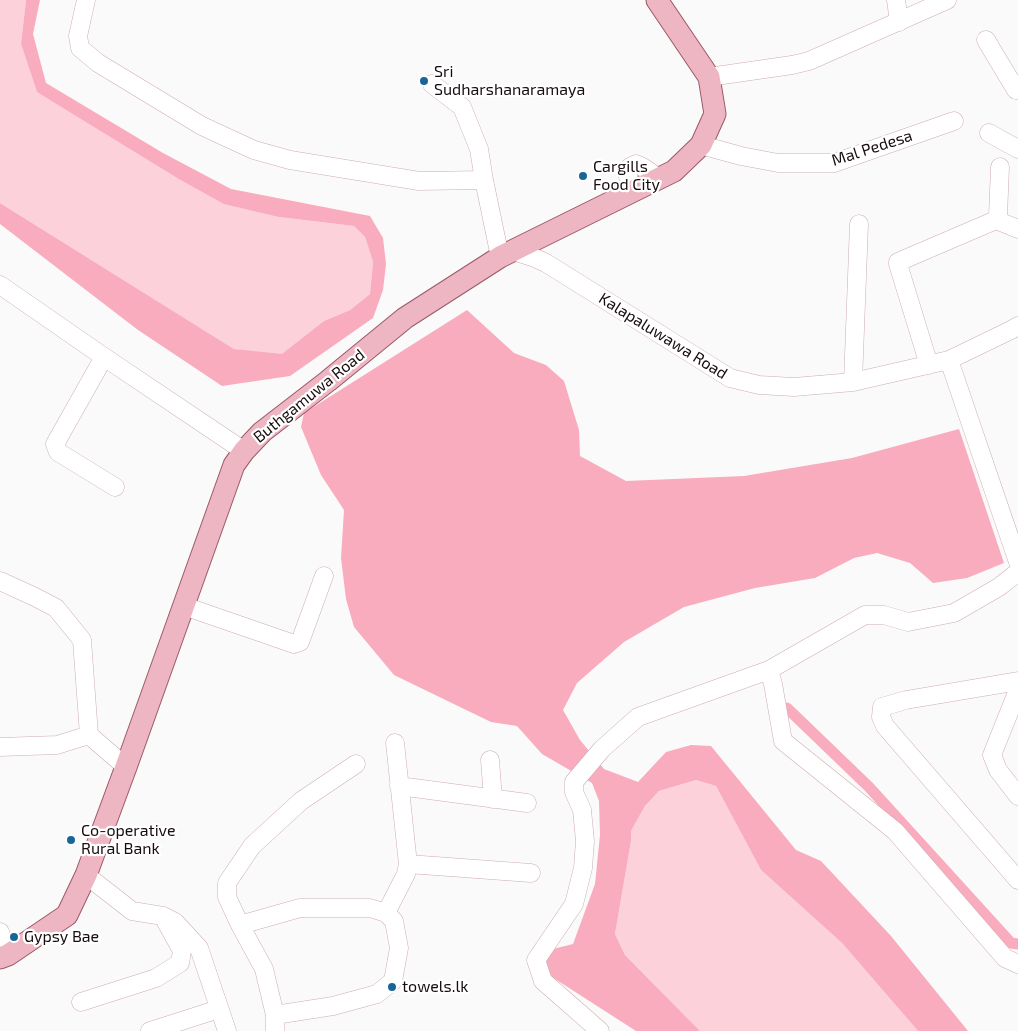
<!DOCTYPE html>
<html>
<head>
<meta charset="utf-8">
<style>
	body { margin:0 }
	canvas { display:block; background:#fafafa }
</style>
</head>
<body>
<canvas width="1018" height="1031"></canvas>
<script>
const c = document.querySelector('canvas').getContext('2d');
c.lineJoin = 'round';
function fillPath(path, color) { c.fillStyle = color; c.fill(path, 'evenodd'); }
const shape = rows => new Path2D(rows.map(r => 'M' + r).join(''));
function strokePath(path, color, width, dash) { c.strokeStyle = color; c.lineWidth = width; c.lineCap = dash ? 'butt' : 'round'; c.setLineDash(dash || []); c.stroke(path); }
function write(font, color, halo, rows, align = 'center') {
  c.font = font + ' "Exo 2",sans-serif'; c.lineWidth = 4.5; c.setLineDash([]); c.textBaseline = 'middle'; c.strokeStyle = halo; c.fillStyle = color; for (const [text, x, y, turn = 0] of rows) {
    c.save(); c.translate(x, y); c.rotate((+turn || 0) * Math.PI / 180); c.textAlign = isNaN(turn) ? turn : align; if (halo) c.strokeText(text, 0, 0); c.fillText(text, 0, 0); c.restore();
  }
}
fillPath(shape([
	[0,0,26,0,21,44,37,92,279,217,354,226,365,237,373,262,370,294,350,310,324,321,282,355,234,349,0,203],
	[696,780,716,786,761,870,842,943,918,1031,700,1031,625,955,615,934,631,841,631,831,645,806,659,791]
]), '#fdd1da');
fillPath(shape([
	[26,0,40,0,33,34,46,83,163,153,231,189,370,216,383,238,386,264,383,290,373,318,290,376,222,386,138,330,0,224,0,203,234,349,282,354,324,321,350,310,370,294,373,262,365,237,354,226,279,217,224,204,179,179,37,92,21,44],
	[467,310,514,353,546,365,564,381,579,430,580,456,626,481,744,476,852,458,959,429,1004,563,967,578,933,583,910,563,877,553,854,558,815,578,755,588,684,607,624,642,577,683,563,710,580,740,604,769,638,782,666,752,691,745,711,746,796,850,821,861,891,936,968,1031,918,1031,842,943,761,870,716,786,696,780,659,791,645,806,631,831,631,841,615,934,625,955,700,1031,636,1031,552,977,544,965,549,950,573,944,595,884,600,835,599,801,592,783,542,754,517,726,491,722,394,675,354,627,346,599,341,558,344,510,321,475,301,427,304,413]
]), '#f9acbd');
strokePath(shape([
	[787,708,869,787,1011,943,1018,944]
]), '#f9acbd', 11);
const minor = shape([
	[86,0,78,36,80,48,98,63,202,126,254,150,290,160,419,181,484,180],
	[896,0,899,22],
	[986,40,1016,90,1018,89],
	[709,77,792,65,809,61,947,0],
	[432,84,462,107,479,149,484,180,500,257],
	[989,133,1018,149],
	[701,145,741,156,778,163,834,163,954,121],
	[632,191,627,173,630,167,636,164,641,166,659,178],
	[996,220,998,216,1000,167],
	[513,251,535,258,546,263,730,378,759,385,794,387,853,382,949,360,1011,330,1018,326],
	[0,285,104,357,244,451],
	[104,357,55,444,58,452,115,487],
	[949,360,1018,562],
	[929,365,898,264,898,262,996,220,1018,229],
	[853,382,859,224],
	[0,581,35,597,56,608,82,640,89,735,126,767],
	[184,606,294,644,300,642,324,576],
	[769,670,773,684,783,741,895,831,1005,958,1018,964],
	[1018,681,906,700,882,707,881,717,885,726,1018,880],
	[1018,690,992,755,998,770,1018,796],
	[0,747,57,745,89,735],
	[490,760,493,799],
	[399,786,527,803],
	[408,864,531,873],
	[86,875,132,911,163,916,175,922,199,948,227,1031],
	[386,913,406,874,408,864,395,743],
	[240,925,300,908,370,908,386,913,394,921,399,948,393,981,377,994,333,1006,275,1015],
	[0,932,8,955],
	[81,1002,156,978,180,963,182,951,166,922],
	[150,1031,219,1009],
	[275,1031,275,1015,264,969,240,925,227,897,227,883,252,846,301,801,356,764],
	[600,1031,543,981,536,960,574,904,583,868,585,841,582,810,574,792,574,782,602,749,638,717,769,670,865,615,884,615,908,622,954,613,999,587,1018,572]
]);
const major = shape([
	[0,958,8,955,67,915,86,875,126,767,234,465,244,451,262,432,328,381,405,318,500,257,674,171,701,145,715,114,709,77,657,0]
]);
strokePath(minor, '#ceacb3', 19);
strokePath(major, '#9b5969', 23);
strokePath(minor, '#fff', 18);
strokePath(major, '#eeb5c2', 21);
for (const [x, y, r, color] of [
	[424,81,5,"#196598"],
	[583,176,5,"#196598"],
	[71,840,5,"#196598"],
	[14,937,5,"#196598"],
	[392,987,5,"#196598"]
]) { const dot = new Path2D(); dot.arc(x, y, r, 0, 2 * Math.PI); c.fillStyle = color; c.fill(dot); strokePath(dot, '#fff', 2); }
write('16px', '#170c0e', '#fff', [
	["Sri",434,72],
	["Sudharshanaramaya",434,90],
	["Cargills",593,167],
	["Food City",593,185],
	["Co-operative",81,831],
	["Rural Bank",81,849],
	["Gypsy Bae",24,937],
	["towels.lk",402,987]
], 'left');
write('16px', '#170c0e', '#fff', [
	["Mal Pedesa",872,148,-18],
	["Kalapaluwawa Road",663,336,32],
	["Buthgamuwa Road",309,396,-39]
]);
</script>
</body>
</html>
